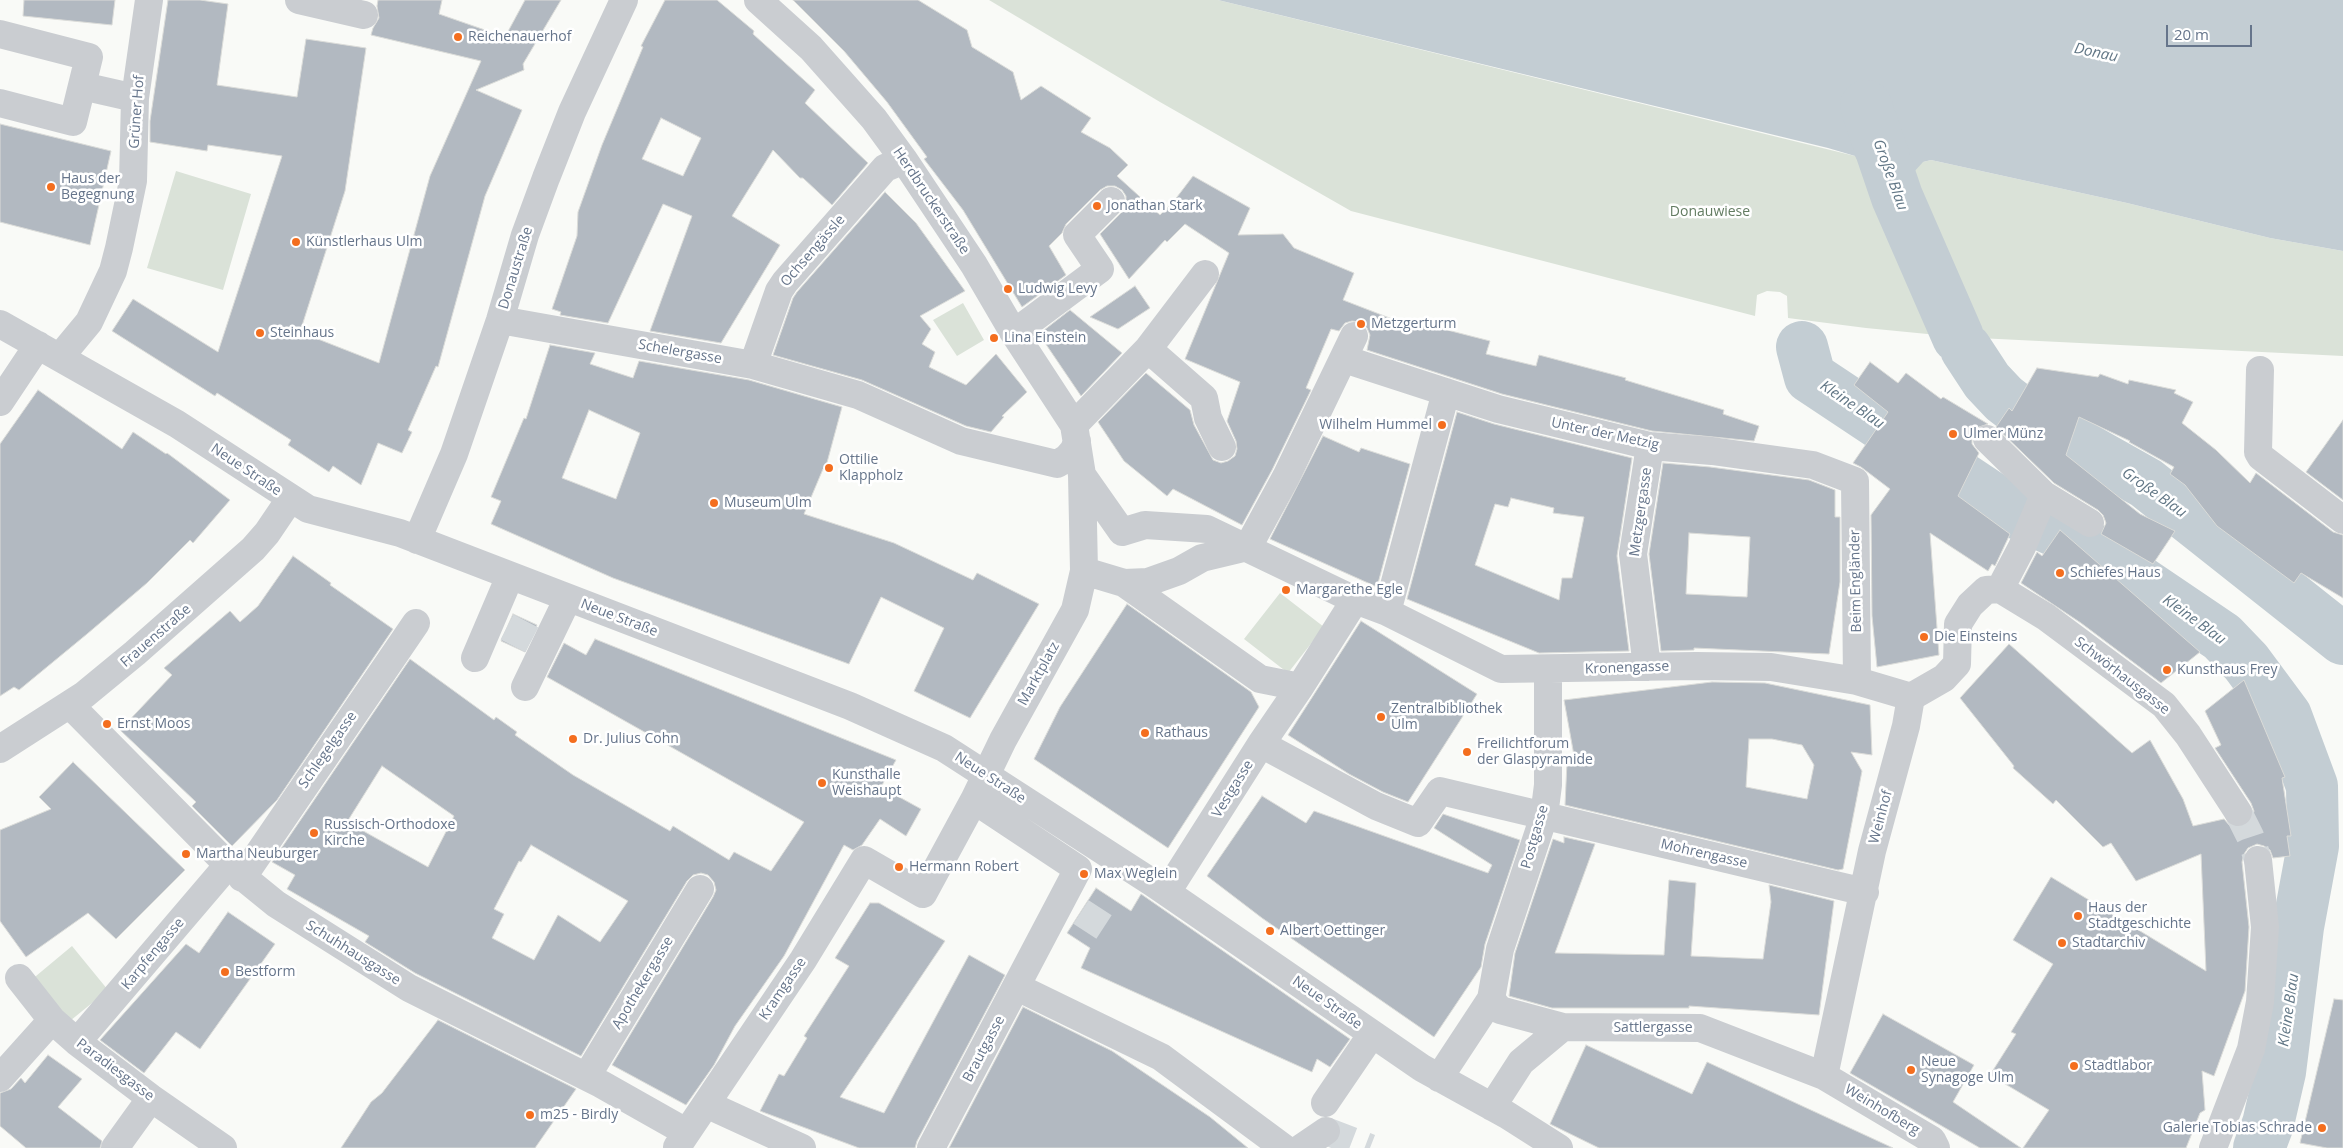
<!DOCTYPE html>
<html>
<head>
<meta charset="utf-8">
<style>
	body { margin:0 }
	#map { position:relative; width:2343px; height:1148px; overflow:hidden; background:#f9faf7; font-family:"Open Sans",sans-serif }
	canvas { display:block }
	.scale { position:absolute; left:2166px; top:25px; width:86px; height:22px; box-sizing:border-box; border:2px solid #66758b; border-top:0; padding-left:6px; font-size:15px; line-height:18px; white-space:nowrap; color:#66758b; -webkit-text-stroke:4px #fff; paint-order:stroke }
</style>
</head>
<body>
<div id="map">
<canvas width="2343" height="1148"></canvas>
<div class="scale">20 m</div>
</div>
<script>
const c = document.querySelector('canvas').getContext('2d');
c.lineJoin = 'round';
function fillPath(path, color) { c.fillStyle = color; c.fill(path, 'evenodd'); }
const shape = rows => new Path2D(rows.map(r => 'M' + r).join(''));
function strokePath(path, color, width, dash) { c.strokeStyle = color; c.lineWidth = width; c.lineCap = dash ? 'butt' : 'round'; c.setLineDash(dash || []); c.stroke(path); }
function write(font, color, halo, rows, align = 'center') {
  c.font = font + ' "Open Sans",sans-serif'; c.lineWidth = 5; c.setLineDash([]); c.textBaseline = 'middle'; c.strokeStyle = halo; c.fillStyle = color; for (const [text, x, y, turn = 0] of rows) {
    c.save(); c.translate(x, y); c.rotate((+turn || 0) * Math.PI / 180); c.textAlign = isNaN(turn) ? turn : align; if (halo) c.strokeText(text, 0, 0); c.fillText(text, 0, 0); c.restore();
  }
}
fillPath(shape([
	[989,0,1218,0,1855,156,1923,162,1931,160,2127,203,2270,238,2343,251,2343,356,1958,337,1866,328,1788,318,1787,296,1780,292,1767,291,1757,295,1755,316,1351,211,1160,102],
	[176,171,251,194,223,290,147,268],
	[963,303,984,340,957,356,933,320],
	[1280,593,1324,627,1288,673,1244,639],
	[72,946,108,990,65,1025,30,981]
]), '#dae2d8');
fillPath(shape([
	[1218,0,2343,0,2343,251,2270,238,2127,203,1931,160,1923,162,1912,174,1865,174,1855,156,1828,148]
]), '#c3cdd3');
strokePath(shape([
	[1866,106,1897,197,1958,337],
	[1802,347,1810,377,2010,510,2086,545,2222,637,2246,662,2286,716,2312,786,2313,846,2298,927,2280,1072,2268,1124,2259,1148],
	[1966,349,1987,381,2004,399,2025,415,2146,483,2343,639]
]), '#c3cdd3', 52);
const building = shape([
	[24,0,115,0,112,25,23,16,24,0],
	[168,0,200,0,228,4,217,85,297,97,306,39,366,48,345,191,300,332,379,363,430,176,481,61,371,35,373,28,379,18,377,6,378,0,442,0,439,14,505,37,525,0,561,0,523,64,524,70,476,90,522,110,485,196,438,367,436,366,408,430,412,432,402,453,378,443,361,485,333,466,329,472,288,445,291,440,217,393,215,396,112,331,133,299,218,352,282,156,208,145,207,151,150,142,150,121,168,0],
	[665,0,717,0,754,31,753,34,815,90,805,103,868,163,832,205,803,178,800,178,773,150,732,216,780,245,721,343,650,331,692,216,663,204,608,323,560,315,561,312,552,309,577,236,578,212,602,145,643,47,641,46,665,0],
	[661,118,701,138,683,176,642,159,661,118],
	[793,0,918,0,967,30,972,47,1013,72,1021,100,1041,86,1091,118,1081,132,1110,148,1128,165,1117,176,1160,215,1174,201,1193,176,1250,208,1238,235,1283,234,1294,248,1354,273,1343,300,1418,329,1420,323,1490,341,1486,354,1536,366,1539,355,1626,378,1625,380,1724,410,1723,414,1759,426,1754,441,1652,431,1502,394,1367,350,1370,335,1367,328,1360,322,1352,321,1345,323,1339,331,1331,329,1306,388,1311,390,1272,470,1242,525,1173,489,1167,496,1124,461,1098,422,1146,373,1190,410,1194,425,1213,460,1221,463,1228,461,1235,456,1237,449,1236,441,1227,421,1240,382,1185,359,1229,253,1185,224,1167,242,1165,240,1129,279,1100,234,1122,212,1126,205,1126,196,1122,190,1115,186,1107,186,1100,190,1066,224,1062,233,1049,246,1066,275,1022,307,963,210,924,159,927,157,887,102,844,51,793,0],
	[0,124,111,151,90,245,0,222,0,124],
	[885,192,916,223,965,291,920,316,931,329,922,344,935,352,929,367,966,385,996,354,1027,392,1002,416,1004,417,991,432,966,426,862,380,773,355,793,298,797,292,885,192],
	[1135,286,1150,308,1118,329,1090,317,1135,286],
	[1070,310,1122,353,1081,396,1039,334,1070,310],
	[550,345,595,353,590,364,633,378,639,361,749,380,842,407,825,470,823,469,804,514,894,543,973,580,977,573,1039,604,970,718,914,691,944,628,881,597,849,664,613,578,491,524,501,501,491,497,524,418,526,419,550,345],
	[589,410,640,433,616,499,562,478,589,410],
	[1870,362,1898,383,1906,373,1941,399,1943,397,1988,424,1976,428,1972,435,1972,444,1979,453,1958,496,2010,534,1995,566,1992,564,1988,571,1930,533,1939,655,1877,667,1872,616,1871,515,1890,489,1861,467,1853,463,1888,412,1854,385,1870,362],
	[2037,368,2098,377,2100,374,2128,384,2129,380,2176,390,2174,393,2193,402,2182,423,2216,450,2250,483,2256,473,2333,532,2343,535,2343,598,2301,573,2294,583,2217,526,2185,485,2170,474,2174,467,2129,442,2130,441,2079,417,2066,455,2140,514,2175,531,2153,564,2101,534,2106,523,2103,515,2098,510,2054,483,1996,427,2009,408,2012,411,2037,368],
	[38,390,122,449,133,432,166,454,167,453,230,500,193,543,190,540,147,583,87,634,19,690,14,687,0,696,0,444,38,390],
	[1457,412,1494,424,1632,458,1617,556,1629,651,1539,653,1407,599,1457,412],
	[1511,498,1554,508,1553,513,1584,517,1572,578,1562,578,1559,600,1475,565,1495,504,1508,507,1511,498],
	[2343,420,2343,500,2306,472,2343,420],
	[1323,436,1359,452,1361,448,1410,464,1377,587,1270,539,1323,436],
	[1663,463,1710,467,1809,480,1835,490,1835,517,1840,517,1840,582,1829,654,1694,648,1694,650,1661,651,1649,554,1663,463],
	[1689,533,1750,537,1747,597,1686,594,1689,533],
	[2060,530,2200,652,2161,683,2081,623,2021,583,2037,552,2042,556,2060,530],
	[293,556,331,583,330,585,393,629,277,800,232,846,192,806,196,802,120,730,172,675,164,668,230,611,240,622,258,606,293,556],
	[1127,604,1251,692,1259,707,1168,848,1034,759,1060,707,1127,604],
	[513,614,537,625,525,652,501,641,513,614],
	[1361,621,1477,694,1408,802,1383,792,1349,774,1288,735,1361,621],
	[595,639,896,760,881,787,921,809,906,836,880,819,862,845,853,850,844,845,784,956,735,1026,714,1065,686,1105,612,1065,713,897,716,890,714,882,708,875,701,873,693,875,687,881,581,1056,415,973,365,942,369,936,287,889,295,875,272,862,410,659,494,720,496,717,517,732,515,735,573,775,670,831,673,826,729,860,734,852,771,871,804,822,547,677,564,643,586,655,595,639],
	[382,766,454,816,428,867,347,822,382,766],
	[531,845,628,901,600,942,558,915,534,960,492,938,504,914,494,909,519,861,521,862,531,845],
	[2009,644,2132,753,2150,740,2183,799,2193,826,2224,819,2230,826,2239,828,2247,825,2252,819,2254,811,2251,803,2215,748,2221,745,2205,711,2244,680,2285,777,2282,778,2291,836,2287,836,2290,856,2273,858,2270,850,2264,846,2257,844,2248,848,2244,854,2242,862,2249,927,2245,991,2214,1076,2202,1071,2205,1110,2200,1113,2186,1148,2023,1148,2049,1110,1990,1075,2016,1034,2011,1032,2053,964,2013,940,2051,877,2206,971,2201,854,2136,881,2111,843,2103,847,2056,800,2053,804,2013,768,2014,766,1960,698,2009,644],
	[1712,682,1765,683,1870,705,1872,755,1851,752,1862,771,1843,869,1838,870,1565,805,1567,762,1575,761,1564,700,1712,682],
	[1749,739,1772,739,1802,745,1814,765,1807,799,1746,787,1749,739],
	[73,762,185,870,116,939,88,913,26,957,0,921,0,830,51,809,39,797,73,762],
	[1262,796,1306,823,1314,811,1488,873,1492,865,1434,828,1443,814,1520,840,1485,944,1481,967,1434,1037,1262,918,1207,876,1262,796],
	[1564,837,1595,844,1555,953,1664,955,1669,880,1696,883,1691,956,1763,959,1771,902,1769,885,1834,901,1819,1015,1689,1006,1689,1008,1552,1008,1509,996,1515,953,1553,839,1564,843,1564,837],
	[1096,888,1131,911,1141,894,1350,1039,1330,1067,1317,1059,1312,1072,1081,968,1090,948,1067,933,1096,888],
	[870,903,879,903,945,941,840,1097,884,1113,969,955,1005,975,917,1141,915,1148,859,1148,760,1111,779,1074,784,1076,807,1038,804,1036,849,966,835,958,870,903],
	[228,912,275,944,200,1049,176,1032,144,1073,100,1040,186,944,199,953,228,912],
	[2334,999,2343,1000,2343,1148,2327,1148,2300,1143,2334,999],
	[1023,1007,1112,1051,1210,1117,1248,1148,949,1148,1023,1007],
	[1883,1014,1974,1065,1953,1102,2021,1148,1980,1148,1850,1073,1883,1014],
	[438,1020,576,1089,535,1148,341,1148,371,1102,382,1093,438,1020],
	[1586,1045,1692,1094,1707,1062,1893,1148,1599,1148,1550,1124,1586,1045],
	[48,1055,82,1079,58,1107,102,1141,100,1148,26,1148,0,1126,0,1093,11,1089,21,1078,25,1083,48,1055]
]);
fillPath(building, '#b2b9c1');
strokePath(building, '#dbdcd9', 1);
strokePath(shape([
	[507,627,536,642],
	[2238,812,2250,836,2258,860],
	[1081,912,1104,927],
	[1326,1131,1370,1148]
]), '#d4d9dc', 28, [28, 14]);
strokePath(shape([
	[299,0,364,15],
	[758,0,811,48,874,119,904,160,974,265,1012,330,1074,425,1082,475,1084,571,1075,610,1003,740,974,800,1078,869,931,1148],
	[0,34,89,57,73,122,0,103],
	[82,86,135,98],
	[500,320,753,365,858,395,961,441,1057,464,1067,458,1074,450,1077,441],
	[0,324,177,424,308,509,400,533,850,706,944,748,1153,883,1422,1068,1507,1115,1559,1148],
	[1014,333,1100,269,1077,235,1111,201],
	[1148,349,1205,274],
	[60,357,89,322,113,271,119,248,133,181,135,98,149,0],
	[1344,359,1498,409,1650,446,1712,451,1813,465,1855,481,1857,681],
	[753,365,779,291,785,282,885,168,904,160],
	[2260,370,2258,452,2261,457,2343,520],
	[0,402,38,345],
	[1074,425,1148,349,1204,398,1208,418,1222,447],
	[1987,439,2044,495,2090,523],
	[1082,475,1122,532,1145,525,1207,529,1355,600,1387,612,1501,669,1696,666,1771,667,1857,681,1911,697],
	[417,540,454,454,500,320,525,235,546,178,572,112,624,0],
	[1248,547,1286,477,1354,336],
	[1084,571,1124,583,1148,582,1179,571,1202,558,1248,547],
	[1124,583,1260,679,1300,687,1355,600],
	[2000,589,2022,547,2044,495],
	[1387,612,1446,392],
	[475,658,510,576],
	[1647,667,1633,554,1650,446],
	[525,687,568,598],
	[1911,697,1944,678,1957,664,1958,624,1970,605,1986,590,2000,589,2046,617,2164,705,2188,735,2238,812],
	[70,705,228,865,276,904,409,988,601,1084,686,1132],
	[1261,744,1376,806,1418,823,1440,791,1865,892],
	[0,749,84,695,135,653,253,549,267,533,290,499],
	[242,878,416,623],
	[1167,892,1261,744,1300,687],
	[19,978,52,1020,77,1042,151,1098,223,1148],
	[1017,987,1161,1057,1284,1148],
	[1491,999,1500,1010,1563,1027],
	[77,1042,228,865],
	[587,1076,700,889],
	[1824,1076,1872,851,1906,726,1911,697],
	[0,1078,52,1020],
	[1439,1078,1491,999,1500,949,1544,816,1548,785,1548,669],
	[1325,1103,1372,1034],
	[706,1104,802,1148],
	[1492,1107,1521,1062,1563,1027,1700,1028,1824,1076,1932,1140,1936,1148],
	[677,1147,803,960,864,860,923,894,974,800],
	[115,1148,151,1098],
	[1301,1148,1326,1131],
	[2213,1148,2251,1049,2260,1002,2265,927,2258,860]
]), '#cacdd1', 28);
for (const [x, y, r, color] of [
	[458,37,5,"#f46e1e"],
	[51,187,5,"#f46e1e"],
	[1097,206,5,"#f46e1e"],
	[296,242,5,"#f46e1e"],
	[1008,289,5,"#f46e1e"],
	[1361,324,5,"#f46e1e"],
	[260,333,5,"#f46e1e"],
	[994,338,5,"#f46e1e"],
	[1442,425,5,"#f46e1e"],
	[1953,434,5,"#f46e1e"],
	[829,468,5,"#f46e1e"],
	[714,503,5,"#f46e1e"],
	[2060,573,5,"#f46e1e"],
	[1286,590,5,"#f46e1e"],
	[1924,637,5,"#f46e1e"],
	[2167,670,5,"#f46e1e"],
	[1381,717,5,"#f46e1e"],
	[107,724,5,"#f46e1e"],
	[1145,733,5,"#f46e1e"],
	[573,739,5,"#f46e1e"],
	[1467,752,5,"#f46e1e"],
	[822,783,5,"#f46e1e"],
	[314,833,5,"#f46e1e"],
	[186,854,5,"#f46e1e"],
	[899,867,5,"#f46e1e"],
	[1084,874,5,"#f46e1e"],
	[2078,916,5,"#f46e1e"],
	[1270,931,5,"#f46e1e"],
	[2062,943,5,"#f46e1e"],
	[225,972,5,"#f46e1e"],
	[2074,1066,5,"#f46e1e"],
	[1911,1070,5,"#f46e1e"],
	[530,1115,5,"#f46e1e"],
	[2322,1128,5,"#f46e1e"]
]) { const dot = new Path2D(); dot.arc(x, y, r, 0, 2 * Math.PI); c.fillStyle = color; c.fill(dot); strokePath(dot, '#fff', 2); }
write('14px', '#66758b', '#fff', [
	["Reichenauerhof",468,37],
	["Haus der",61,179],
	["Begegnung",61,195],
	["Jonathan Stark",1107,206],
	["Künstlerhaus Ulm",306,242],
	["Ludwig Levy",1018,289],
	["Metzgerturm",1371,324],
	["Steinhaus",270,333],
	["Lina Einstein",1004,338],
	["Wilhelm Hummel",1432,425,"right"],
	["Ulmer Münz",1963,434],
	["Ottilie",839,460],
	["Klappholz",839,476],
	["Museum Ulm",724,503],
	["Schiefes Haus",2070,573],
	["Margarethe Egle",1296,590],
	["Die Einsteins",1934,637],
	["Kunsthaus Frey",2177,670],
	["Zentralbibliothek",1391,709],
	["Ulm",1391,725],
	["Ernst Moos",117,724],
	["Rathaus",1155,733],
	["Dr. Julius Cohn",583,739],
	["Freilichtforum",1477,744],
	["der Glaspyramide",1477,760],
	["Kunsthalle",832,775],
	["Weishaupt",832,791],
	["Russisch-Orthodoxe",324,825],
	["Kirche",324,841],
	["Martha Neuburger",196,854],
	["Hermann Robert",909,867],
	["Max Weglein",1094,874],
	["Haus der",2088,908],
	["Stadtgeschichte",2088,924],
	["Albert Oettinger",1280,931],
	["Stadtarchiv",2072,943],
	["Bestform",235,972],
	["Neue",1921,1062],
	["Synagoge Ulm",1921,1078],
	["Stadtlabor",2084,1066],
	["m25 - Birdly",540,1115],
	["Galerie Tobias Schrade",2312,1128,"right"]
], 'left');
write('14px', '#66758b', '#fff', [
	["Grüner Hof",137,112,-86],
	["Herdbruckerstraße",931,201,56],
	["Ochsengässle",813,251,-49],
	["Donaustraße",516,268,-73],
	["Schelergasse",680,352,10],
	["Unter der Metzig",1605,434,12],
	["Neue Straße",246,470,34],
	["Metzgergasse",1641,512,-82],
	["Beim Engländer",1856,581,-91],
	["Neue Straße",619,618,21],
	["Frauenstraße",156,636,-41],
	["Kronengasse",1627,668,-2],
	["Marktplatz",1039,674,-61],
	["Schwörhausgasse",2122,676,38],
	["Schlegelgasse",328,750,-55],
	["Neue Straße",990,778,33],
	["Vestgasse",1233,789,-58],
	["Weinhof",1881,817,-75],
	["Postgasse",1535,837,-74],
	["Mohrengasse",1704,854,13],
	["Schuhhausgasse",353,953,32],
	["Karpfengasse",153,954,-50],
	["Apothekergasse",643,983,-59],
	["Kramgasse",783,989,-56],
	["Neue Straße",1327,1003,35],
	["Sattlergasse",1653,1028],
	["Brautgasse",984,1049,-62],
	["Paradiesgasse",115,1070,37],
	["Weinhofberg",1882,1110,31]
]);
write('14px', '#637c62', '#fff', [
	["Donauwiese",1710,212]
]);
write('italic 15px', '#627786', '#fff', [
	["Donau",2096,53,12],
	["Große Blau",1890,175,70],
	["Kleine Blau",1852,405,34],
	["Große Blau",2154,493,35],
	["Kleine Blau",2194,620,36],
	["Kleine Blau",2289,1010,-82]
]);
</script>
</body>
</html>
